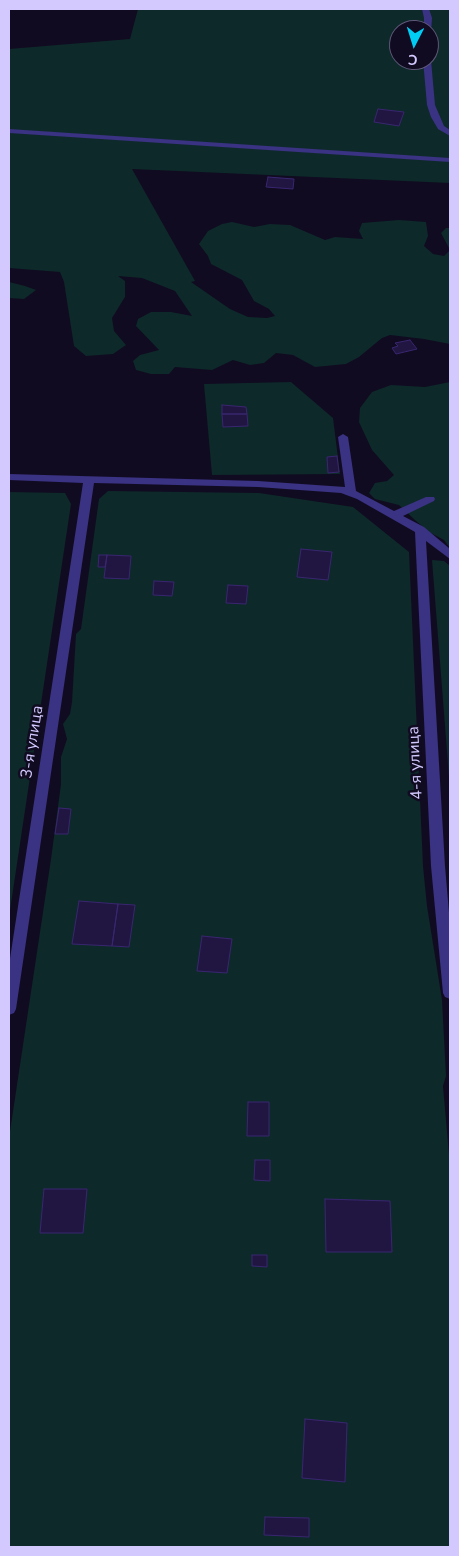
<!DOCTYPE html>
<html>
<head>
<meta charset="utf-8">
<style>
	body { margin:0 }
	#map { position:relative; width:459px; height:1556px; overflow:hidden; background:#100b20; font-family:"Nunito Sans",sans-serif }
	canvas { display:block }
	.frame { position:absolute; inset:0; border:10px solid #d3c9ff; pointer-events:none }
	.north { position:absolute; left:389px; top:20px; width:50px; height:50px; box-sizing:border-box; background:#100b20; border:1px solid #5e5779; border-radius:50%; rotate:185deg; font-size:14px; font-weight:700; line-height:20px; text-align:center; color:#d3c9ff }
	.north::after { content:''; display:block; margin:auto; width:18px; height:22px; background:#00ccf4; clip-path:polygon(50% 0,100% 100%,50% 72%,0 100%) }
</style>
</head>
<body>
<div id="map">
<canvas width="459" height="1556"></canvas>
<div class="frame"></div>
<div class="north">С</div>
</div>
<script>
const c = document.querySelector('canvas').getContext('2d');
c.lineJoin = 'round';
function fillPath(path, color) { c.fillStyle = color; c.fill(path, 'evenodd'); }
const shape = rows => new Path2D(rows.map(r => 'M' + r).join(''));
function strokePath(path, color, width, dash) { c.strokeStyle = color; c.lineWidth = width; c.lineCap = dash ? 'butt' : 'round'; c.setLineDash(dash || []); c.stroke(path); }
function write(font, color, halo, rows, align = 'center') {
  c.font = font + ' "Nunito Sans",sans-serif'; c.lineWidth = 5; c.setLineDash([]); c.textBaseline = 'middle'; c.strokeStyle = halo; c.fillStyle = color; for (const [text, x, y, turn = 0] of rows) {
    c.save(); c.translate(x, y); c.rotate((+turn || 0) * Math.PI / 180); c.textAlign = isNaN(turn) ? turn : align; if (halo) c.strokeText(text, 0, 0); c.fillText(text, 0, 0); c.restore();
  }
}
fillPath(shape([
	[138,9,450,9,450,183,132,169,195,281,191,282,230,309,248,317,267,318,275,316,269,309,254,301,242,280,211,264,208,256,199,244,208,231,222,224,232,222,254,227,270,224,290,225,325,240,335,237,363,239,359,231,362,223,399,220,426,222,428,236,424,246,433,254,444,256,450,250,441,233,446,228,450,228,450,344,424,339,390,335,382,338,359,357,346,364,315,367,293,355,276,353,264,363,250,365,233,360,212,370,175,367,169,374,151,374,136,370,133,361,140,355,159,350,136,326,138,319,151,312,171,312,192,316,175,291,142,278,118,276,125,281,125,297,112,318,114,331,126,345,113,354,86,356,74,346,64,282,60,272,9,268,9,49,130,39],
	[399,30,429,30,429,60,399,60],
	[9,282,25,286,36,290,24,299,9,298],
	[291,382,333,418,340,474,212,475,204,384],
	[450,382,450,548,444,540,429,532,415,520,399,505,375,499,369,493,375,483,387,481,394,475,372,450,359,422,360,408,372,392,391,385,425,387],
	[108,491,259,493,353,507,409,552,423,866,427,906,442,1000,446,1076,443,1086,450,1166,450,1547,9,1547,9,1138,51,859,61,784,61,757,67,739,63,724,70,714,72,702,76,634,81,629,99,499],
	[9,492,65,493,71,504,9,917],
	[432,560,444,561,450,566,450,790]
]), '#0e292a');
const building = shape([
	[378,109,404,112,399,126,374,122,378,109],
	[268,177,294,179,293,189,266,187,268,177],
	[410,340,417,349,396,354,392,348,398,346,395,343,410,340],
	[222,405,246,407,247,414,222,414,222,405],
	[222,414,247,414,248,426,223,427,222,414],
	[337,456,339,472,328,473,327,457,337,456],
	[301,549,332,552,328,580,297,577,301,549],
	[99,555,107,555,105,567,98,567,99,555],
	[107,555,131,556,129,579,104,578,107,555],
	[154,581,174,582,172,596,153,595,154,581],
	[228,585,248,586,246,604,226,603,228,585],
	[59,808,71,809,68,834,55,834,59,808],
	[79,901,118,904,112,946,72,944,79,901],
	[118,904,135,905,129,947,112,946,118,904],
	[202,936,232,939,227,973,197,971,202,936],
	[248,1102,269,1102,269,1136,247,1136,248,1102],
	[255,1160,270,1160,270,1181,254,1180,255,1160],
	[44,1189,87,1189,83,1233,40,1233,44,1189],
	[325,1199,390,1201,392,1252,326,1252,325,1199],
	[252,1255,267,1255,267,1267,252,1266,252,1255],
	[305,1419,347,1423,345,1482,302,1478,305,1419],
	[265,1517,309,1518,309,1537,264,1535,265,1517]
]);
fillPath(building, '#211642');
strokePath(building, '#392670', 1);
fillPath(shape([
	[422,9,429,9,432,18,431,32,424,30,424,18,422,9],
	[429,58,431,60,435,105,444,126,450,130,450,136,438,129,431,117,427,105,423,60,429,60,429,58],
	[9,129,450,158,450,162,9,133,9,129],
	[343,434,348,437,356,491,394,511,426,497,434,497,435,499,434,501,403,516,424,527,450,549,450,559,426,541,445,866,450,924,450,999,445,997,443,993,431,866,415,532,357,499,341,493,258,487,94,483,16,1009,14,1013,9,1015,9,965,83,483,9,480,9,474,258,481,345,487,338,437,343,434]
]), '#3a3282');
write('16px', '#d3c9ff', '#100b20', [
	["3-я улица",33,742,-81],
	["4-я улица",416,763,-93]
]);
</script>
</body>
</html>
